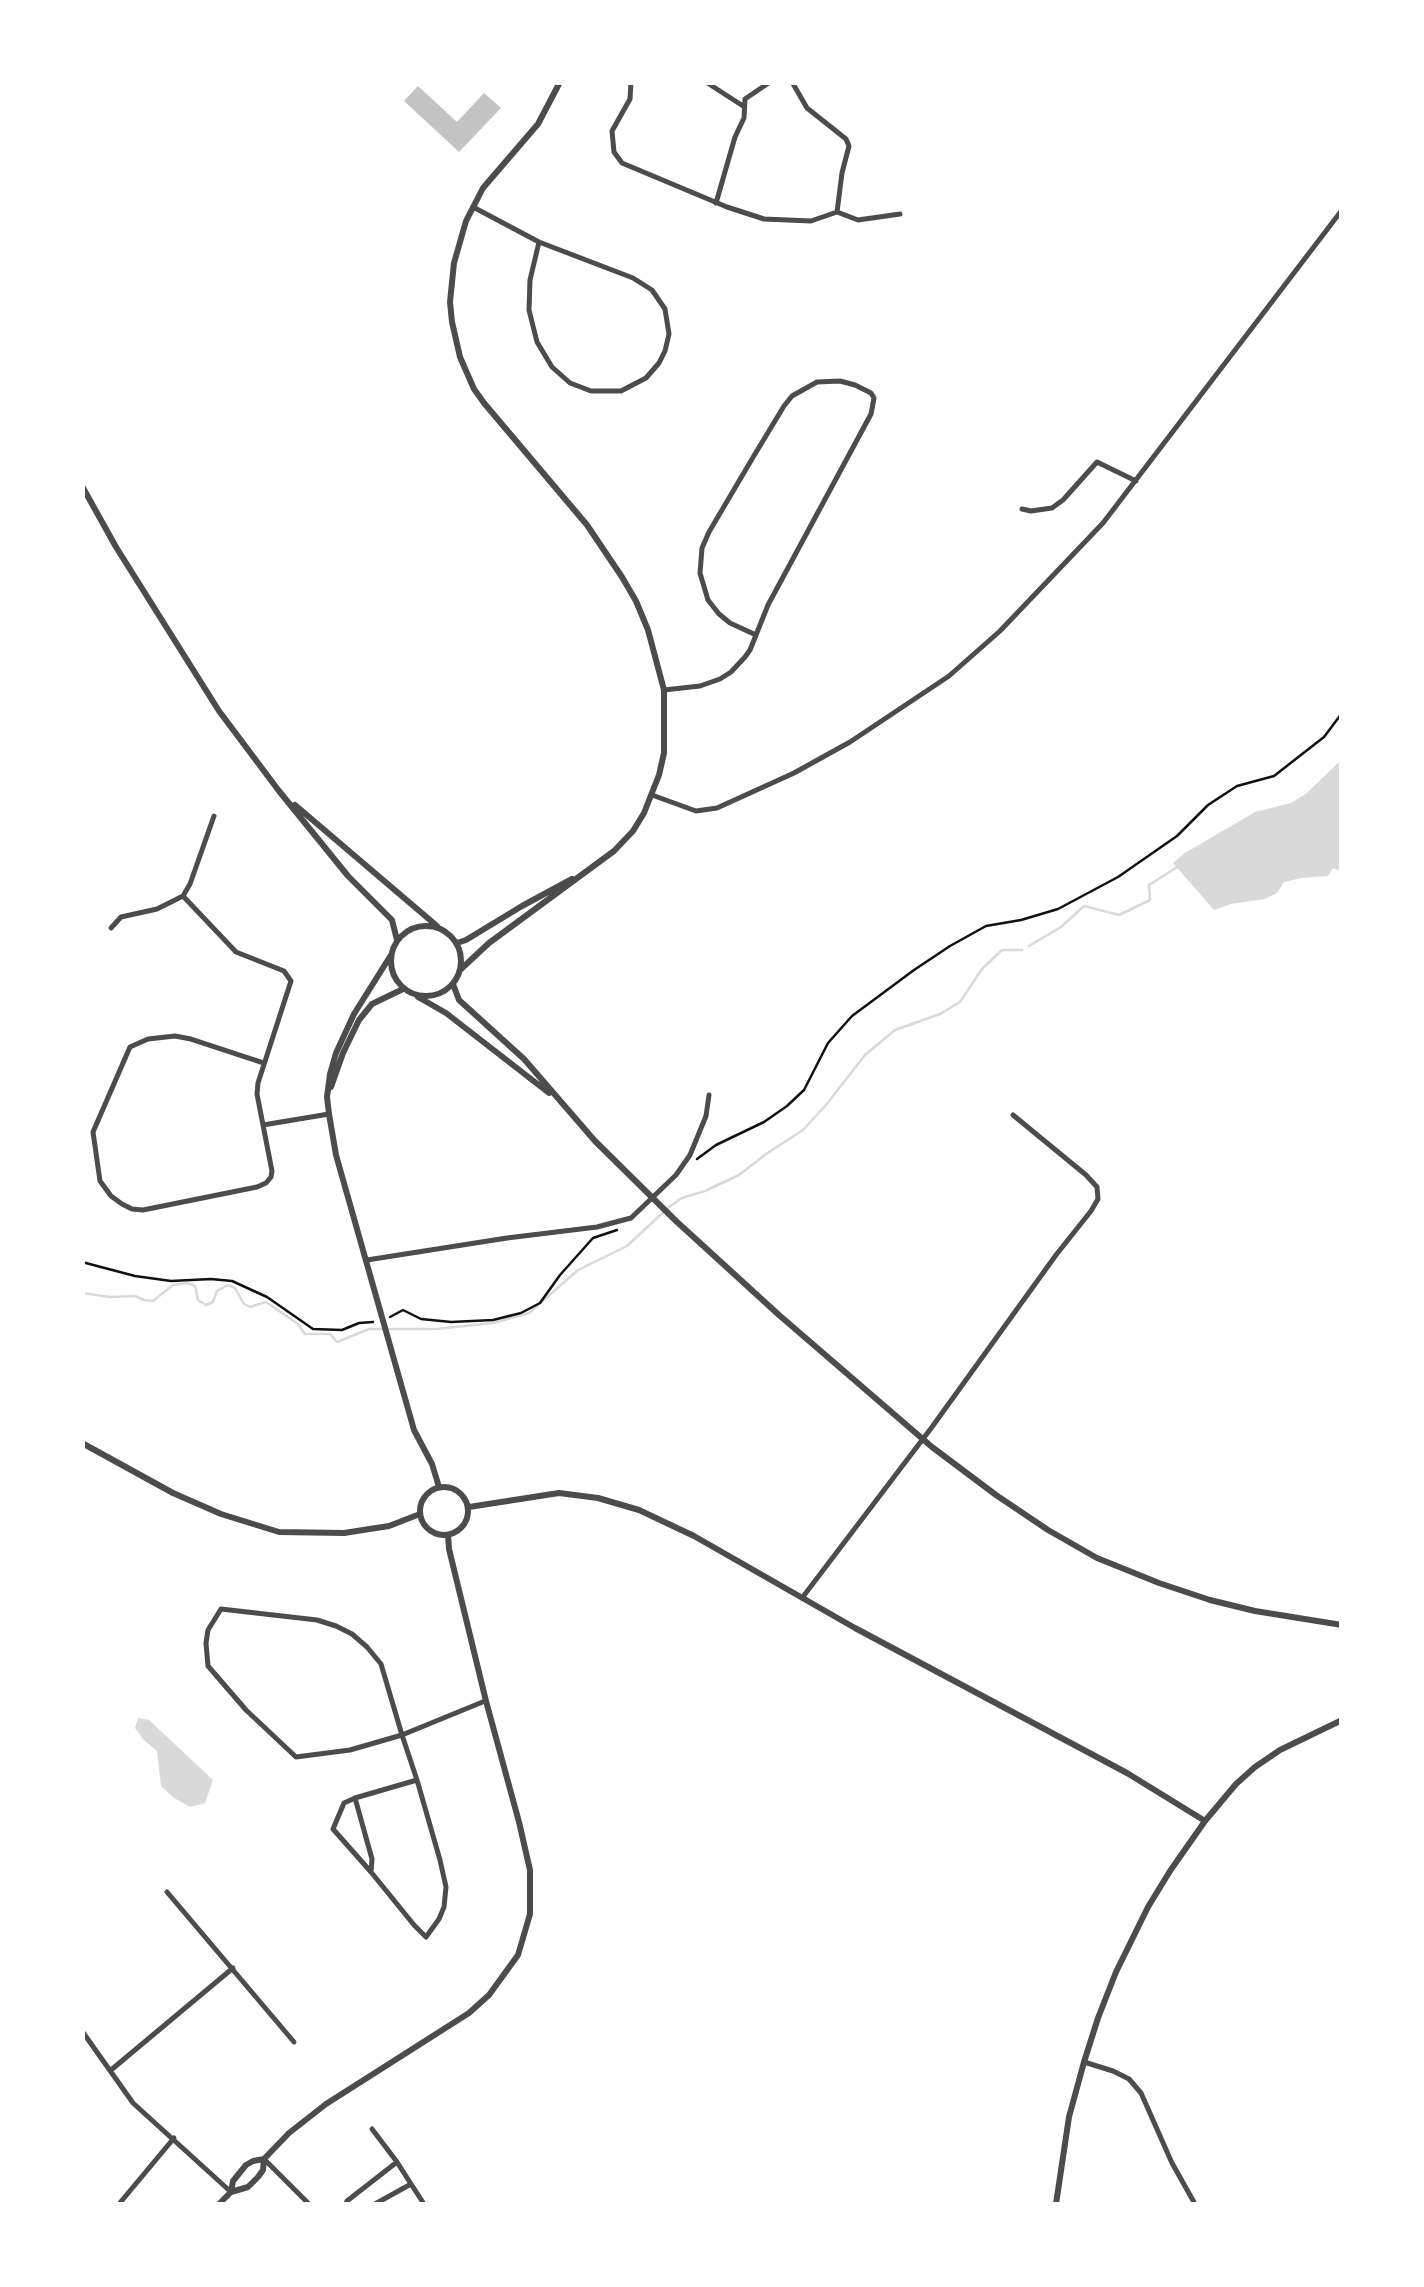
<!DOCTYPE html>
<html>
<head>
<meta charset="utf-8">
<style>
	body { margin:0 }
	#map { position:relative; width:1424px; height:2287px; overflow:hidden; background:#fff; font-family:"PT Sans Narrow",sans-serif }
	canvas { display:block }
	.frame { position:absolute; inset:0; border:85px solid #fff; pointer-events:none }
</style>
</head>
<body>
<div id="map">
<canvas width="1424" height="2287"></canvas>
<div class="frame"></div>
</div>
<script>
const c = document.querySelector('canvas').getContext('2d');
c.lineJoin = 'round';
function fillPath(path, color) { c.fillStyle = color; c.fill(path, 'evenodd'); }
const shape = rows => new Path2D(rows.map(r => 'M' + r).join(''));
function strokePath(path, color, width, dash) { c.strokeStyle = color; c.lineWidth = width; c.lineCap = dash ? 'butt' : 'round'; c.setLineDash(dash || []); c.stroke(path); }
fillPath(shape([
	[1341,760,1341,871,1333,868,1328,876,1301,878,1284,882,1277,893,1265,899,1231,904,1214,910,1173,863,1185,853,1255,812,1291,803,1307,793],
	[138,1718,149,1720,213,1780,205,1803,190,1807,174,1798,161,1786,157,1751,143,1739,135,1728]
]), '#d9d9d9');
strokePath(shape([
	[1029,946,1061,927,1084,906,1119,915,1150,900,1149,885,1177,867],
	[82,1293,110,1297,135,1296,144,1300,153,1301,173,1285,188,1283,195,1286,198,1300,206,1305,213,1302,217,1291,228,1285,235,1288,244,1304,250,1307,266,1302,298,1324,305,1334,330,1334,337,1342,369,1329,436,1329,493,1323,529,1313,578,1270,627,1246,669,1207,682,1198,705,1191,739,1175,766,1154,803,1130,826,1105,865,1055,895,1030,940,1014,960,1002,982,969,1002,950,1022,950]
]), '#d9d9d9', 2.5);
fillPath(shape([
	[418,86,457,122,484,93,501,108,459,152,404,101]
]), '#c4c4c4');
strokePath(shape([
	[697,1159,716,1145,764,1122,787,1106,804,1090,828,1043,852,1016,914,970,950,946,986,926,1021,920,1058,909,1118,877,1177,836,1208,805,1237,786,1274,776,1324,737,1342,713],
	[82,1262,135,1276,171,1281,211,1279,232,1281,267,1297,313,1329,342,1330,359,1323,373,1322],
	[390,1317,403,1310,421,1319,451,1322,493,1320,521,1313,540,1303,560,1275,593,1238,617,1230]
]), '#111', 2.5);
strokePath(shape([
	[631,82,630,99,612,131,614,152,622,163,727,207,764,219,811,221,837,212,858,220,900,214],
	[706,82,743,106],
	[792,82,807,108,846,139,849,146,842,173,837,212],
	[716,203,735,137,744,118,745,99,770,82],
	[473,207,539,242,633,278,652,290,665,309,669,334,665,351,659,363,646,378,621,391,591,391,570,383,552,367,537,342,529,310,530,280,539,242],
	[1022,509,1031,511,1052,508,1063,500,1097,462,1136,481],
	[664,690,700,686,720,679,731,672,745,657,750,650,768,605,871,414,874,398,871,393,855,385,840,381,817,382,792,396,784,406,752,459,709,532,702,548,700,573,708,600,719,614,730,623,756,635],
	[652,795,696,811,717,808,794,773,850,742,949,676,1000,631,1103,523,1342,210],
	[214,816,190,884,183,896,236,952,284,971,291,981,258,1083,257,1094,263,1125,329,1114],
	[111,928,121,917,157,909,183,896],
	[263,1125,272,1171,271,1177,266,1183,257,1187,143,1210,132,1209,122,1204,111,1196,100,1181,93,1132,130,1047,148,1039,175,1036,191,1039,264,1063],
	[367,1260,507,1238,597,1227,631,1218,676,1175,690,1155,706,1116,709,1095],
	[802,1598,932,1427,1056,1255,1091,1211,1098,1199,1097,1187,1086,1175,1013,1115],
	[417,1780,355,1798,372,1859,371,1872,414,1925,426,1937,439,1919,444,1907,446,1887,440,1860,417,1780,402,1735,381,1664,367,1647,352,1634,336,1626,317,1620,221,1609,208,1630,206,1643,208,1666,246,1710,296,1757,350,1750,402,1735,485,1701],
	[355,1798,344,1803,333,1829,371,1872],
	[167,1892,294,2042],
	[82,2031,133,2103,231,2192],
	[1084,2062,1113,2071,1129,2079,1141,2093,1172,2163,1195,2204],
	[111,2070,233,1968],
	[264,2159,309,2204],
	[397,2162,411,2184],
	[119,2204,174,2138],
	[346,2204,347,2201,397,2162,372,2129],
	[375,2204,411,2184,424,2204]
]), '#4c4c4c', 5);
strokePath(shape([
	[82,486,116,547,219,711,279,791,348,876,392,920,397,940],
	[295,805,437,926],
	'391 961a35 35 0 1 1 70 0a35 35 0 1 1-70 0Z',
	[457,943,466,940,522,906,572,879],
	[391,955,354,1014,336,1053,330,1074,327,1097,329,1114,336,1155,414,1430,432,1464,439,1487],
	[460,970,489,943,614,851,633,831,644,813,659,775,664,753,664,690,648,630,636,601,622,577,587,525,484,403,474,389,460,357,452,322,450,302,454,263,466,221,483,188,538,124,560,82],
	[453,984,459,1000,524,1059,595,1141,676,1221,779,1315,932,1447,996,1495,1048,1530,1097,1558,1159,1583,1210,1600,1255,1611,1342,1625],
	[418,997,446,1013,549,1093],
	[331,1087,343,1053,359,1020,372,1004,403,989],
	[82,1443,173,1493,221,1514,279,1532,344,1533,389,1526,420,1514],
	'420 1511a24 24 0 1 1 48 0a24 24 0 1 1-48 0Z',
	[469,1507,559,1493,598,1498,639,1510,694,1536,855,1628,1127,1773,1205,1821],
	[231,2192,248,2187,258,2177,263,2170,264,2159,289,2133,326,2104,469,2013,489,1995,518,1955,530,1914,530,1870,519,1822,486,1701,449,1549,448,1535],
	[219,2204,231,2192,233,2181,246,2165,253,2161,264,2159],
	[1056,2204,1069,2117,1084,2062,1098,2018,1116,1972,1148,1907,1170,1871,1205,1821,1236,1784,1255,1767,1280,1750,1342,1720]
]), '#4c4c4c', 6);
</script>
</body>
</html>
